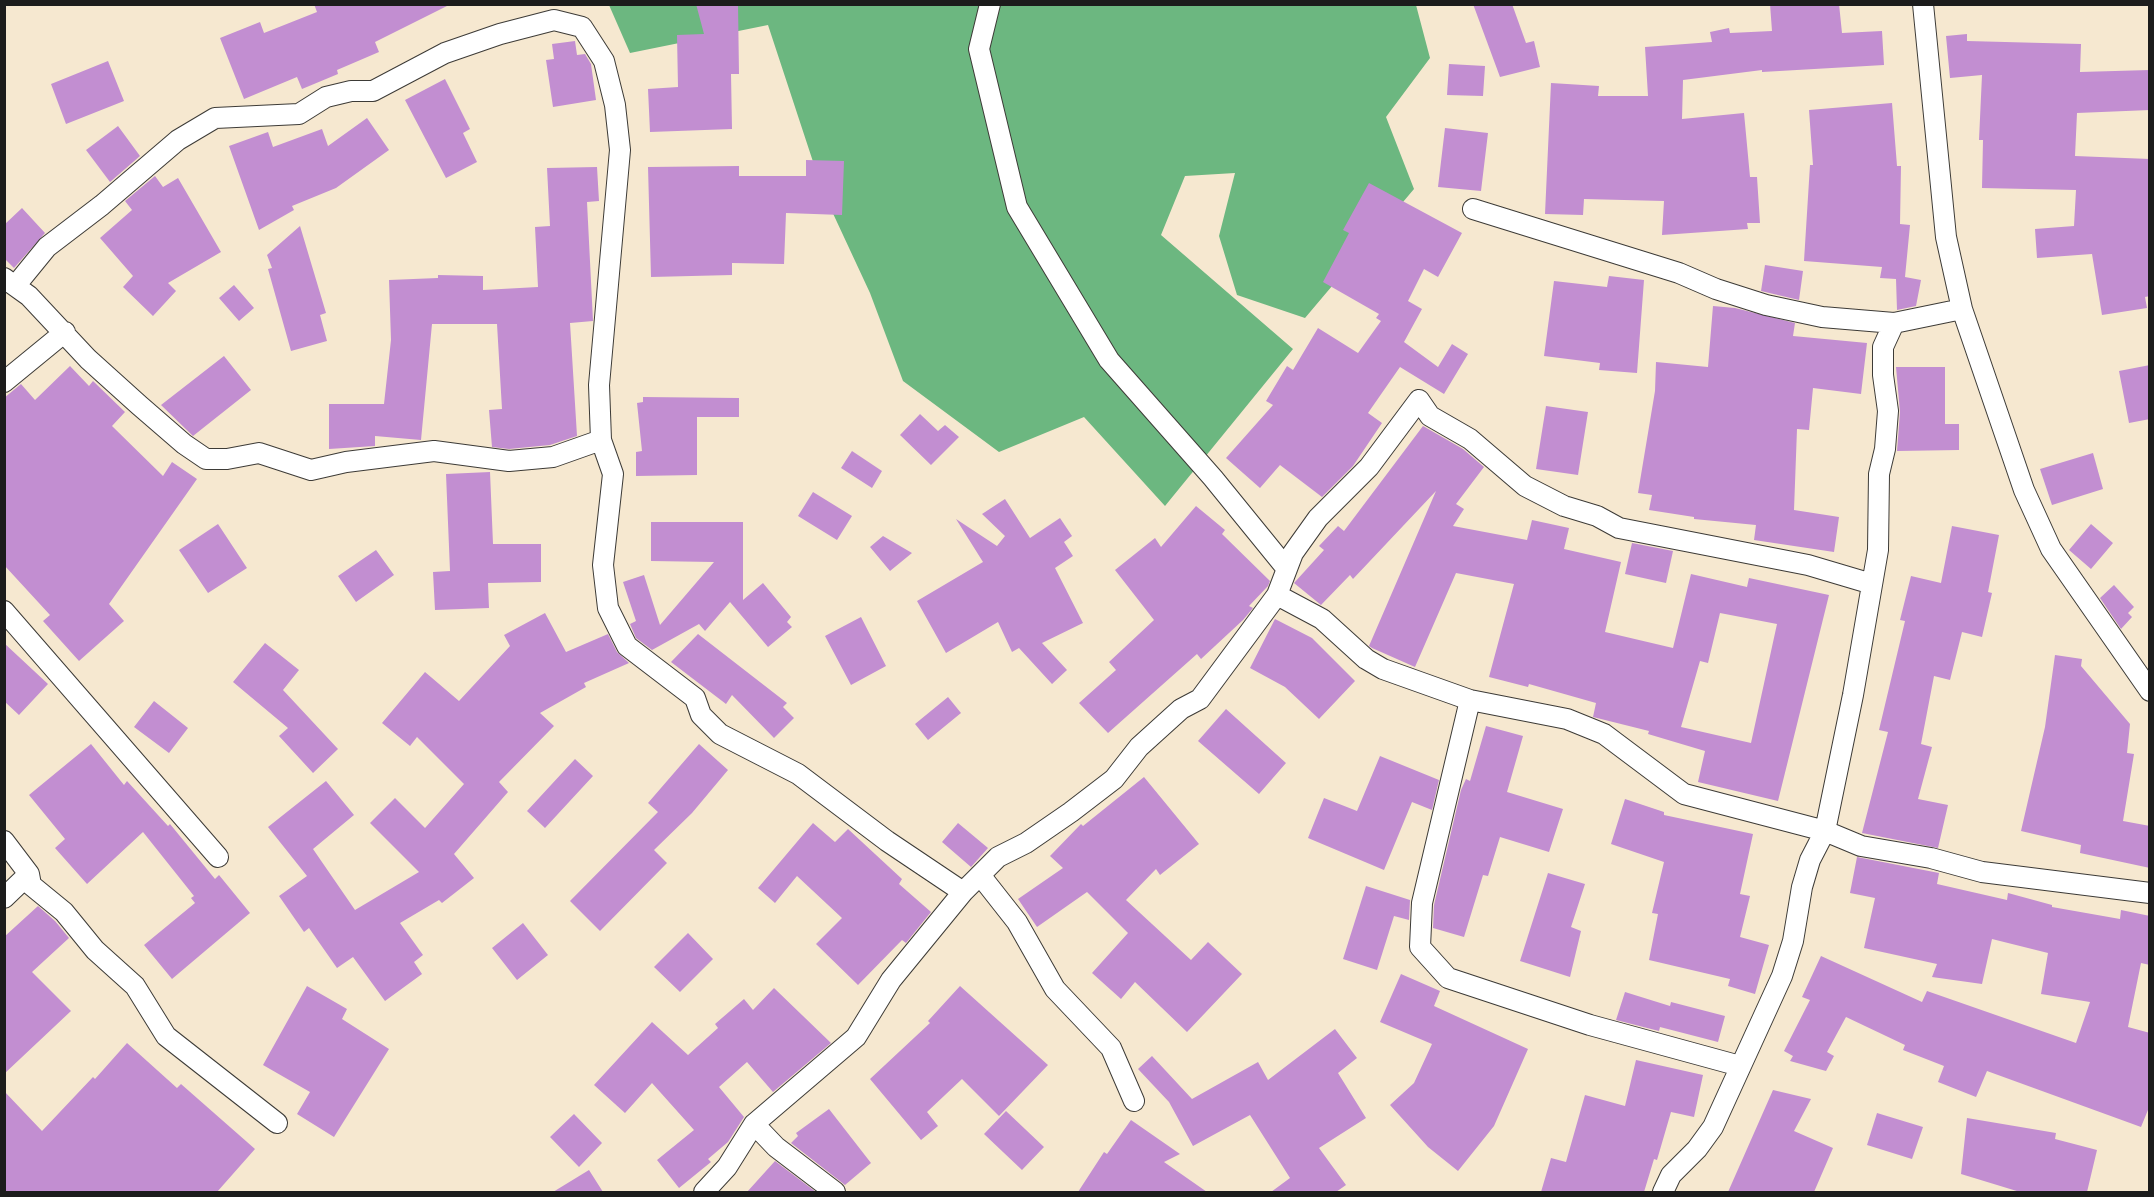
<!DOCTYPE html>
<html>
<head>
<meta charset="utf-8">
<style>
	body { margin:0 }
	#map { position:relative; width:2154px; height:1197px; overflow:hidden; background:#f6e8d0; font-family:Delius,sans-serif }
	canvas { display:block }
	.frame { position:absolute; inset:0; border:6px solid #1c1c1c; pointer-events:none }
</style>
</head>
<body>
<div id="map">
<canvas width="2154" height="1197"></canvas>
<div class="frame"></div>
</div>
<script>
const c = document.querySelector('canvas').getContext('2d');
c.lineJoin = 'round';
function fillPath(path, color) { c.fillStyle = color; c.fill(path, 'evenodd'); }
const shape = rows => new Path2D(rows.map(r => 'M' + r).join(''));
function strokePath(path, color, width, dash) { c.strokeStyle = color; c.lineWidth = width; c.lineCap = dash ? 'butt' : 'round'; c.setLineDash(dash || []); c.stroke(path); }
fillPath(shape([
	[609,5,1416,5,1430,58,1386,117,1414,189,1305,318,1237,295,1219,236,1235,173,1185,176,1161,235,1293,349,1165,506,1084,417,999,452,903,381,870,293,823,192,768,25,630,53]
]), '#6cb780');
fillPath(shape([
	[314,4,451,4,375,42,379,52,337,70,338,74,302,89,297,77,244,99,220,38,260,22,264,33,317,12],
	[696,4,738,4,739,74,731,74,732,129,650,132,648,89,678,87,677,35,704,34],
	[1473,4,1512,4,1526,43,1534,41,1540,67,1500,77],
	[1770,4,1839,4,1842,33,1882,31,1884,65,1762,72,1762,70,1683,80,1682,119,1744,113,1750,177,1757,177,1760,223,1747,223,1748,229,1662,235,1664,201,1584,199,1583,215,1545,214,1551,83,1599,86,1598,96,1648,96,1645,47,1712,42,1710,32,1729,28,1730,33,1772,31],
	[1967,34,1967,41,2081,44,2080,72,2150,70,2150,110,2077,113,2075,156,2150,159,2150,296,2145,297,2147,308,2102,315,2092,254,2037,258,2035,229,2074,226,2076,190,1982,188,1983,140,1979,140,1982,75,1950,78,1946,36],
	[575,41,577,55,585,54,591,64,596,100,553,107,546,60,554,59,552,44],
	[108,61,124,101,66,124,51,84],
	[1449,64,1485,66,1483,96,1447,95],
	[445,79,470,129,463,133,477,162,446,178,405,100],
	[1892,103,1897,166,1901,166,1900,224,1910,225,1905,277,1921,280,1916,306,1897,310,1896,279,1880,278,1882,267,1804,261,1810,165,1813,165,1809,110],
	[367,118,389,150,336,188,292,206,294,210,259,230,229,146,268,132,273,147,322,129,328,146],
	[118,126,140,156,110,182,86,150],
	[1445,128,1488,133,1481,191,1438,187],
	[806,160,844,161,842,215,786,213,784,264,732,263,732,275,651,277,648,167,739,166,739,176,806,176],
	[597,167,599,201,587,202,593,321,570,323,577,436,550,445,509,449,492,447,489,410,502,409,497,324,432,324,421,440,375,436,375,446,329,449,329,404,384,404,391,340,389,280,438,278,438,275,483,276,483,290,538,287,535,227,550,226,547,168],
	[155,176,163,187,178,178,221,252,168,283,176,291,153,316,123,287,133,276,100,238,132,210,125,201],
	[1369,183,1462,233,1438,277,1424,269,1408,301,1422,309,1404,342,1438,367,1452,344,1468,354,1444,394,1400,367,1368,413,1382,423,1353,466,1322,497,1280,465,1260,488,1226,458,1273,405,1266,401,1287,366,1293,370,1318,328,1358,353,1381,321,1376,318,1379,314,1323,282,1349,233,1343,230],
	[22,208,45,233,14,268,4,258,4,225],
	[300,226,326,313,320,315,327,341,291,351,268,269,272,268,267,255],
	[1765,265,1803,271,1799,300,1761,291],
	[1609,276,1644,280,1637,373,1599,370,1600,363,1544,356,1554,281,1607,287],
	[234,285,254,308,239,321,219,298],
	[1713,306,1735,308,1795,323,1793,336,1867,343,1861,394,1813,388,1809,430,1797,429,1794,510,1839,517,1834,552,1754,540,1756,525,1694,519,1694,517,1649,510,1652,495,1638,493,1655,391,1656,362,1708,367],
	[224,356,251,390,193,436,161,405],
	[2150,365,2150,419,2129,423,2119,371],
	[70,366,89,386,93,381,125,412,112,426,163,476,172,462,197,479,109,604,124,621,79,661,43,621,50,615,4,565,4,398,21,384,35,400],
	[1896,367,1945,367,1945,424,1959,424,1959,450,1897,451,1900,412],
	[643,397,739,398,739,417,697,417,697,475,636,476,636,452,642,451,637,403,643,402],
	[1546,406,1588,412,1578,475,1536,469],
	[920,414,938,431,945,425,959,437,931,465,900,435],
	[1423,426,1463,449,1484,467,1456,504,1464,509,1453,526,1527,540,1532,520,1569,528,1564,549,1621,562,1605,632,1673,648,1691,574,1747,587,1749,578,1829,595,1778,801,1698,782,1705,751,1648,734,1649,731,1593,717,1596,703,1529,684,1528,687,1489,677,1514,584,1456,573,1415,667,1372,648,1369,646,1436,491,1353,579,1350,575,1321,605,1294,583,1324,550,1319,546,1338,526,1344,531],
	[1720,613,1777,624,1751,743,1681,727,1700,661,1708,663],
	[852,451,882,471,872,488,841,468],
	[2093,453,2103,489,2052,505,2040,469],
	[490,472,493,544,541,544,541,582,488,583,489,608,435,610,433,572,450,571,446,474],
	[813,492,852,516,837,540,798,516],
	[1005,499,1030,538,1060,518,1072,536,1064,542,1073,556,1055,568,1083,623,1042,643,1067,670,1052,684,1019,648,1012,652,998,622,946,653,917,601,983,562,956,519,997,546,1005,536,982,514],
	[1196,506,1225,530,1222,534,1270,581,1268,586,1249,606,1253,608,1243,620,1201,659,1197,654,1108,733,1079,703,1116,670,1109,662,1154,620,1115,570,1155,538,1161,547],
	[651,522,743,522,743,600,763,583,791,617,787,622,792,627,768,647,730,602,705,631,699,624,652,650,636,638,630,624,636,621,623,582,644,575,660,625,714,562,651,561],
	[218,524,247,568,208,593,179,550],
	[2091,524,2113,543,2091,569,2069,550],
	[1952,526,1999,535,1988,592,1992,593,1982,637,1962,632,1950,680,1934,676,1921,744,1932,747,1918,799,1948,805,1938,848,1862,833,1888,732,1879,730,1905,621,1900,620,1911,576,1941,583],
	[883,536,912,553,890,571,870,547],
	[1632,543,1673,551,1666,583,1625,574],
	[376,550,394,575,356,602,338,576],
	[2114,585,2134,607,2128,613,2132,617,2121,629,2100,598],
	[545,613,566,652,608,634,617,652,629,663,584,683,586,687,540,713,554,726,499,782,508,792,454,854,474,878,442,903,439,900,400,923,423,955,414,962,422,974,385,1001,353,957,337,968,309,928,304,932,279,896,307,876,268,827,326,781,354,815,313,849,355,910,419,872,370,823,395,798,425,828,464,784,417,737,410,746,382,723,425,672,459,701,510,646,504,635],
	[861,617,886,666,851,685,825,636],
	[1275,619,1312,638,1355,681,1319,719,1285,687,1250,668],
	[698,634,787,703,783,707,794,718,774,738,732,695,726,704,671,662],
	[4,643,48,684,19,715,4,701],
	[265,643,299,670,283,690,338,749,313,773,279,736,288,728,233,682],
	[2055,655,2082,659,2081,666,2130,724,2127,753,2134,754,2123,821,2150,826,2150,868,2080,853,2081,845,2021,831,2045,727],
	[948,697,961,713,928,740,915,724],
	[154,701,188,728,169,753,134,727],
	[1226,709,1286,763,1259,794,1198,741],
	[1486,726,1523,736,1507,792,1563,809,1549,852,1500,837,1488,876,1483,875,1464,937,1433,928,1434,905,1461,790,1466,779,1470,781],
	[91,744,124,785,127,781,168,826,170,824,215,879,219,875,250,913,172,979,144,945,195,903,191,898,194,896,143,832,87,884,55,848,65,839,29,795],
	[699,744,728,770,692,813,654,850,667,863,600,931,570,901,658,812,648,803],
	[1380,756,1439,780,1432,810,1412,802,1384,870,1308,838,1324,798,1357,811],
	[575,759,593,776,545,828,527,811],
	[1144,777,1199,844,1160,875,1156,869,1126,900,1191,960,1208,942,1242,974,1187,1032,1135,982,1121,999,1092,973,1128,933,1087,892,1037,927,1018,899,1063,868,1050,856,1081,824,1083,826],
	[1625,799,1664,812,1664,815,1753,834,1740,894,1750,896,1740,937,1769,945,1755,994,1728,986,1730,979,1649,960,1658,914,1652,913,1664,862,1611,844],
	[813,823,835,842,848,829,902,879,899,884,931,912,906,943,902,940,858,985,816,944,842,918,797,876,775,903,758,888],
	[958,823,988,848,971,867,942,842],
	[1857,857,1939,873,1937,884,2007,900,2008,893,2052,905,2052,907,2120,919,2121,910,2150,916,2150,965,2141,963,2128,1027,2150,1033,2150,1105,2141,1127,1987,1071,1976,1097,1938,1082,1944,1066,1903,1050,1905,1045,1846,1017,1827,1052,1834,1056,1826,1071,1790,1061,1793,1056,1784,1051,1810,1000,1802,997,1821,956,1922,1002,1927,991,2076,1043,2090,1002,2041,994,2048,953,1992,939,1982,984,1932,977,1937,964,1864,948,1875,898,1850,893],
	[1548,873,1585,884,1571,927,1581,931,1570,977,1520,961],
	[1366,886,1410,900,1409,920,1394,916,1377,970,1343,959],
	[38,906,55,921,69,938,32,972,71,1011,4,1074,4,937],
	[523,923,548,955,517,980,492,948],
	[688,933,713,959,680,992,654,967],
	[1401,974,1440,991,1434,1006,1528,1049,1494,1126,1458,1171,1428,1147,1390,1105,1414,1083,1432,1044,1380,1022],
	[307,986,347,1009,342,1019,389,1049,334,1137,297,1114,310,1092,263,1065],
	[960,986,1048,1065,999,1116,962,1079,927,1112,938,1126,921,1140,870,1079,930,1023,928,1021],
	[774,988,831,1043,773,1092,747,1062,719,1087,744,1117,728,1142,708,1159,711,1162,679,1188,657,1160,694,1130,652,1083,625,1113,594,1085,652,1022,688,1055,718,1028,715,1024,744,999,753,1010],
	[1625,992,1670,1006,1671,1002,1725,1016,1718,1042,1660,1027,1659,1031,1616,1020],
	[1335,1029,1357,1058,1338,1073,1366,1118,1319,1148,1346,1185,1336,1192,1271,1192,1290,1178,1250,1115,1193,1146,1169,1102,1138,1069,1152,1056,1192,1099,1258,1062,1268,1080],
	[127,1043,177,1088,181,1084,255,1149,217,1192,4,1192,4,1091,42,1131,93,1077,95,1079],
	[1636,1060,1703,1075,1694,1117,1671,1112,1657,1160,1654,1159,1644,1192,1541,1192,1551,1158,1566,1162,1585,1095,1625,1106],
	[1773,1090,1811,1099,1794,1131,1833,1148,1814,1192,1728,1192],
	[829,1109,871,1163,845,1185,791,1143,798,1136,796,1133],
	[1006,1111,1044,1147,1022,1170,984,1134],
	[1877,1113,1923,1127,1912,1159,1867,1145],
	[574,1114,602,1143,579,1167,550,1137],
	[1967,1118,2056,1133,2055,1139,2097,1150,2087,1192,2020,1192,1961,1174],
	[1131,1120,1180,1154,1164,1162,1207,1192,1078,1192,1104,1152,1107,1154],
	[775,1161,816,1192,747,1192],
	[589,1170,603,1192,553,1192]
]), '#c28ed1');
const minor = shape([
	[990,4,979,49,1017,207,1109,360,1213,478,1287,569],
	[1923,4,1946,237,1962,309,2024,490,2051,549,2150,691],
	[1473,209,1679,273,1716,289,1766,305,1822,317,1894,323,1962,309],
	[4,278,29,296,88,359,139,405,184,444,206,459,227,459,259,453,311,470,346,462,434,451,509,461,553,457,601,440],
	[16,285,47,247,102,205,178,140,215,118,299,114,326,97,351,91,373,91,445,53,500,34,554,20,582,27,604,61,615,105,620,150,599,385,601,440,613,474,603,565,608,608,627,646,695,698,701,715,720,734,798,774,887,841,963,892],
	[4,382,65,332],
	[1277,595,1322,619,1366,659,1383,669,1470,700,1567,719,1604,734,1684,794,1825,831,1861,846,1931,858,1982,872,2150,893],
	[4,611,218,857],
	[1470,700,1422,903,1420,947,1448,978,1590,1025,1740,1066],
	[4,841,29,874,31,885,64,912,95,950,135,986,166,1036,277,1123],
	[980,875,1017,922,1055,989,1111,1048,1134,1101],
	[4,898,29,874],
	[754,1124,776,1147,835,1192],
	[704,1192,727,1167,754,1124,856,1037,891,980,963,892,998,857,1026,843,1071,812,1114,779,1139,747,1181,709,1200,699,1277,595,1293,553,1318,518,1369,467,1419,400,1430,416,1470,439,1525,486,1564,506,1597,516,1619,528,1808,565,1872,584],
	[1663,1192,1671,1175,1697,1149,1713,1127,1782,976,1793,941,1802,887,1810,860,1825,831,1853,695,1878,550,1879,474,1885,449,1888,411,1883,375,1883,347,1894,323]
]);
strokePath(minor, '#3d3b37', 22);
strokePath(minor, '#fff', 20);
</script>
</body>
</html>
